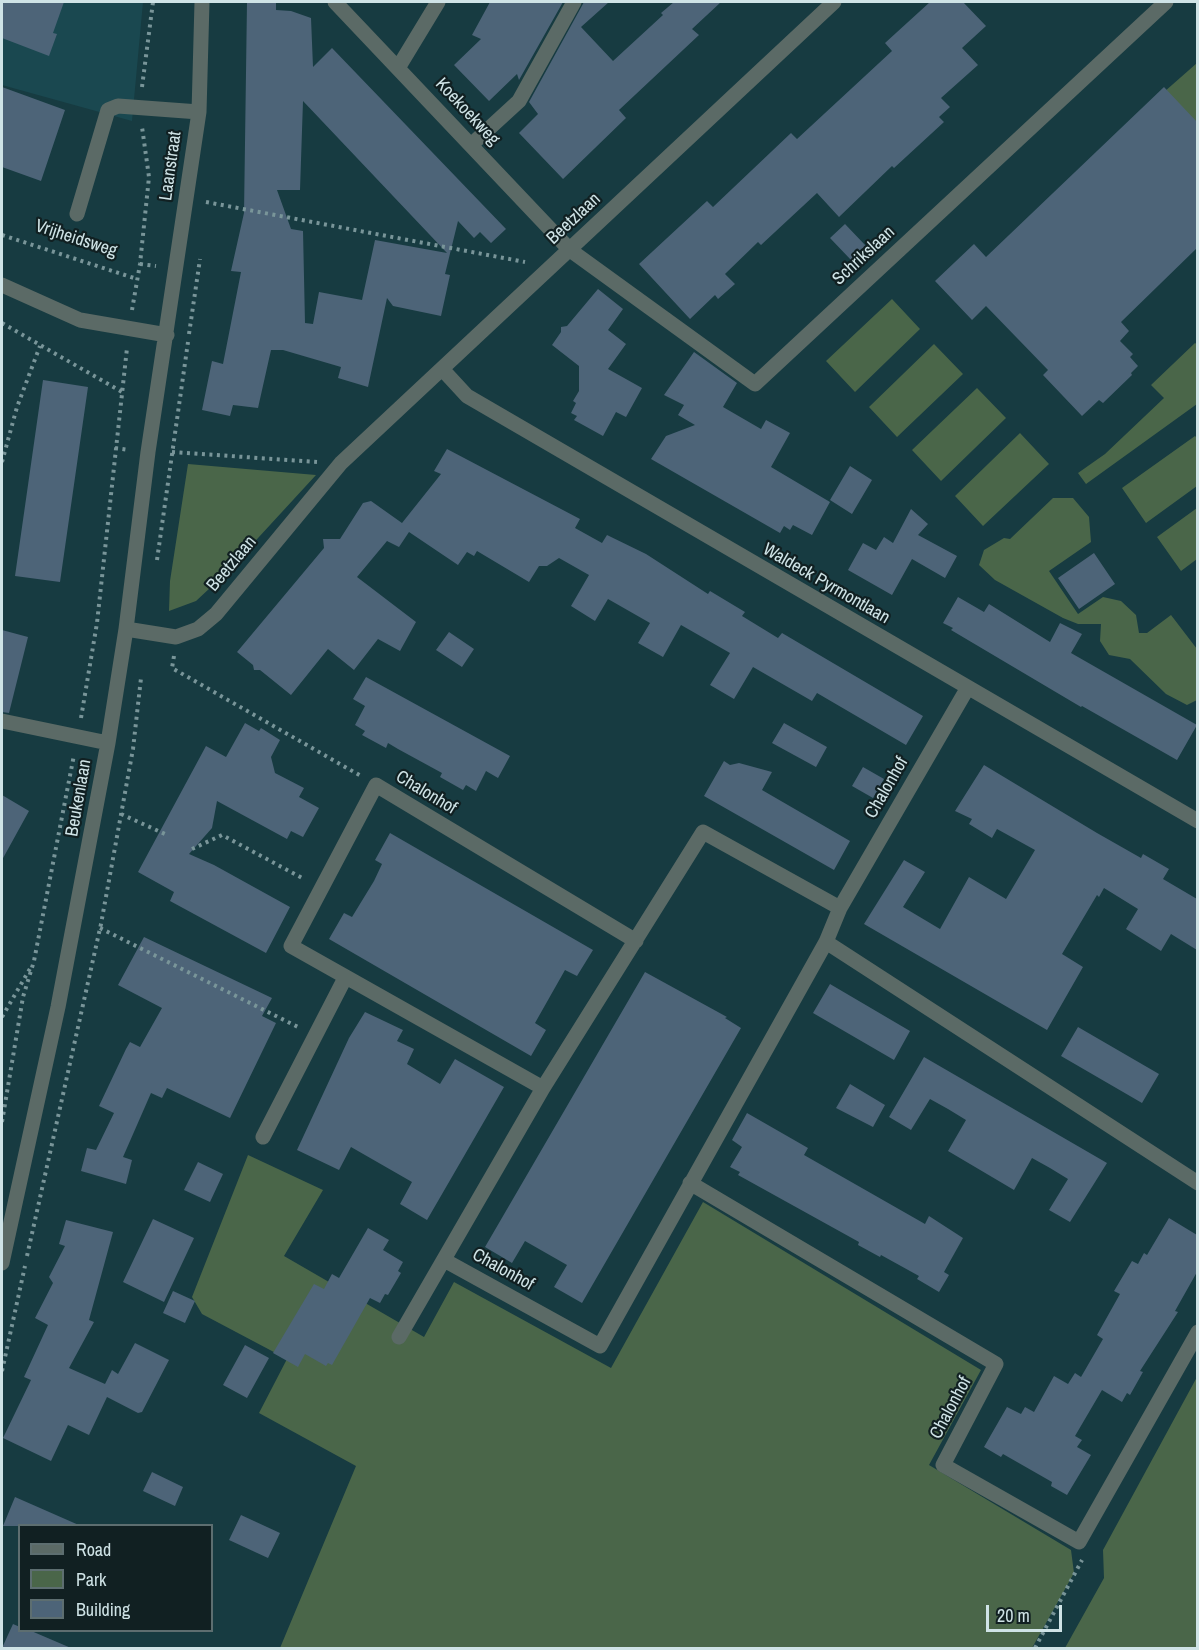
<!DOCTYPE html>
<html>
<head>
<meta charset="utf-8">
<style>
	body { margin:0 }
	#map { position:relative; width:1199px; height:1650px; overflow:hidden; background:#173b41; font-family:"Archivo Narrow",sans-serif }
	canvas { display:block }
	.frame { position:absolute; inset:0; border:3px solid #cfe3e6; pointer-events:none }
	.legend { position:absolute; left:18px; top:1524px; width:195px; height:108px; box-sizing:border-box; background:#112022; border:2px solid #5d6e70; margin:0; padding:8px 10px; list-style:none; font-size:18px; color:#cfe3e6 }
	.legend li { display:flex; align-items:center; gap:12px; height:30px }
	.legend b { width:30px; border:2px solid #5d6e70 }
	.scale { position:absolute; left:986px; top:1605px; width:76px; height:27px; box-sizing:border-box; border:3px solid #cfe3e6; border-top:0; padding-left:8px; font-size:18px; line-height:21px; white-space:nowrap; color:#cfe3e6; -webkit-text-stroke:4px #112022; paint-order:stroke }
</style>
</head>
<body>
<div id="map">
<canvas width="1199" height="1650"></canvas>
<div class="frame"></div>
<ul class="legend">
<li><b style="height:8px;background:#5b6a66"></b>Road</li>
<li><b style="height:16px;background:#4a6649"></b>Park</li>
<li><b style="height:16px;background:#4d6478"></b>Building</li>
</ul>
<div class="scale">20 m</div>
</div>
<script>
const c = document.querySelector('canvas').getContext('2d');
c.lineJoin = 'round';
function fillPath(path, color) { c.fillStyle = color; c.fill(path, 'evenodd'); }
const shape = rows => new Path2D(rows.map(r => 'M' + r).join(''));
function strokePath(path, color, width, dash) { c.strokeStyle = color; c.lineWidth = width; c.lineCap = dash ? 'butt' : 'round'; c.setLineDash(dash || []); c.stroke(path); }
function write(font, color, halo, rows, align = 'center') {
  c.font = font + ' "Archivo Narrow",sans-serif'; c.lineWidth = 4.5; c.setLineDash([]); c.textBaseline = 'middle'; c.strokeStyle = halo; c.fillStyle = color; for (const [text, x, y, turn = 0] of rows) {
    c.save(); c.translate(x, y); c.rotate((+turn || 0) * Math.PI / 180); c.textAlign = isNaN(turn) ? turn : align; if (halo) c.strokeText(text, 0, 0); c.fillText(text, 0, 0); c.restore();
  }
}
fillPath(shape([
	[2,2,143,2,132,121,2,85]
]), '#1a4850');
fillPath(shape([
	[1197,63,1197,128,1164,92],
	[892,299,920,329,855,392,826,361],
	[1195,343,1198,345,1197,404,1086,484,1078,473,1105,454,1164,398,1151,385],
	[934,344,963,374,897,437,869,407],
	[977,388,1006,418,941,481,912,450],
	[1020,433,1049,464,983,526,955,496],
	[1195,436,1198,439,1197,486,1146,523,1122,488],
	[188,464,316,475,224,575,196,601,169,611,170,581],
	[1053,498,1073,498,1089,517,1091,542,1049,571,1078,614,1103,597,1121,601,1136,615,1139,633,1147,633,1171,615,1197,649,1197,700,1187,705,1166,694,1130,659,1109,655,1100,641,1101,624,1078,624,1063,618,995,580,979,565,984,550,1004,538,1010,539],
	[1197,508,1197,559,1181,571,1157,537],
	[248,1155,323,1190,284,1256,424,1337,454,1282,611,1368,703,1202,981,1370,929,1465,1071,1550,1074,1573,1032,1648,280,1648,356,1466,259,1413,287,1359,202,1314,192,1297],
	[1197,1377,1197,1648,1065,1648,1104,1578,1103,1550]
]), '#4a6649');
fillPath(shape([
	[2,2,64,2,53,33,57,34,49,56,2,38],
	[247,2,276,2,276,10,291,11,311,18,313,67,332,48,506,229,491,243,480,232,474,238,458,221,445,274,450,275,441,316,393,306,387,298,368,387,338,378,341,367,283,350,271,350,258,408,233,405,230,416,202,410,212,361,223,364,241,272,231,271,244,213],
	[303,101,447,253,375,240,362,300,319,292,313,324,305,323,303,231,291,229,277,190,300,190],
	[490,2,563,2,519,80,517,74,489,101,454,65,481,39,472,35],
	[584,2,609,2,581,27,613,61,663,15,661,13,674,2,721,2,692,29,699,35,619,110,626,118,563,179,519,133,538,114,529,102],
	[930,2,963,2,986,26,962,48,978,65,941,98,950,107,939,117,944,122,894,168,892,166,839,217,817,193,761,245,758,242,725,274,735,284,718,299,715,295,690,319,639,264,707,201,713,207,791,133,797,139,892,51,885,43],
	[2,87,65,110,41,181,2,167],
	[1164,87,1197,122,1197,248,1121,322,1129,331,1120,341,1133,354,1130,357,1138,366,1131,373,1132,375,1103,403,1099,400,1082,416,1043,375,1048,370,986,306,972,320,935,281,974,244,986,257],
	[845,224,866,246,851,260,830,238],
	[598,289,623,309,608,330,626,344,608,369,642,388,626,417,616,412,603,436,574,420,577,416,571,413,576,403,573,401,579,391,579,366,552,345,561,332,561,327,567,326],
	[694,352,737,383,723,407,761,429,766,420,790,433,771,467,830,502,812,535,793,525,790,530,784,526,780,533,651,459,666,436,695,425,678,415,684,405,664,395],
	[43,380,88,387,60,582,15,576],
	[447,449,580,519,575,528,602,543,607,535,646,554,708,594,710,591,745,612,742,616,778,638,782,633,923,716,906,745,817,693,812,701,753,667,734,699,710,685,730,653,681,625,663,657,638,643,650,623,608,599,595,621,571,606,589,575,559,558,547,566,539,566,529,582,477,551,474,556,467,552,458,565,409,532,399,547,387,541,357,577,416,622,400,651,378,639,354,670,328,649,291,695,260,670,254,670,253,665,237,652,324,548,323,539,340,539,363,503,371,501,402,523,441,474,434,471],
	[850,466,872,480,852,514,830,500],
	[911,509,928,524,918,535,957,556,945,578,912,559,892,595,848,570,863,543,876,550,884,537,893,543],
	[1094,553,1115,584,1079,609,1058,578],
	[958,597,984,612,989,604,1050,642,1060,623,1082,634,1071,653,1197,725,1177,760,1082,706,1081,707,951,630,953,628,943,623],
	[2,630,28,637,9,713,2,712],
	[449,632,474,649,462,667,436,650],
	[366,677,510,756,498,778,486,771,476,791,466,785,463,790,440,777,442,773,398,749,388,743,386,748,362,735,365,731,355,725,365,706,353,699],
	[245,723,259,731,261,728,280,740,271,757,275,773,304,788,299,797,319,808,303,837,291,831,287,839,217,801,212,828,189,854,214,865,290,907,266,953,170,901,174,892,138,872,206,746,226,757],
	[784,723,827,747,816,767,772,743],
	[724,761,730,765,739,763,772,772,762,790,850,841,834,870,704,796],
	[984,765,1097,833,1141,858,1143,854,1169,869,1163,879,1197,899,1197,950,1171,934,1161,951,1126,929,1138,909,1104,888,1099,897,1097,895,1062,954,1083,967,1047,1030,864,924,904,860,925,872,903,907,940,929,969,877,1006,899,1035,850,997,829,992,838,969,824,972,819,955,811],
	[863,767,884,779,873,798,852,786],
	[2,795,29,811,2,860],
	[390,833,593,950,577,976,565,970,535,1023,546,1030,531,1056,329,939,344,913,352,917,374,881,382,864,375,860],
	[144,937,272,998,262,1016,276,1023,230,1118,167,1088,162,1098,151,1093,123,1157,132,1160,126,1184,81,1171,87,1148,96,1150,114,1113,99,1106,126,1049,130,1042,140,1047,162,1008,118,985],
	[645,972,727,1017,725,1018,741,1028,582,1303,554,1287,567,1265,525,1241,512,1263,485,1247],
	[830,984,910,1031,894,1060,813,1013],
	[365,1012,403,1030,397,1041,414,1049,407,1064,440,1084,455,1059,504,1087,427,1220,400,1204,412,1182,351,1147,339,1170,297,1150,349,1038],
	[1078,1027,1159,1074,1142,1103,1061,1056],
	[924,1057,1107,1163,1070,1222,1049,1210,1068,1179,1050,1168,1032,1158,1014,1190,948,1151,966,1120,948,1109,930,1099,911,1130,889,1117],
	[850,1084,885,1105,873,1127,836,1108],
	[747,1113,808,1148,804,1155,925,1224,929,1216,963,1238,944,1272,949,1275,939,1292,917,1279,919,1276,881,1255,880,1257,858,1245,859,1242,738,1175,740,1172,730,1167,742,1147,732,1140],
	[198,1162,223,1174,210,1202,184,1190],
	[1169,1218,1197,1235,1197,1272,1175,1311,1178,1312,1140,1371,1143,1372,1130,1395,1127,1393,1122,1402,1102,1390,1075,1436,1082,1440,1077,1447,1091,1455,1067,1495,1051,1486,1052,1482,1003,1454,1001,1457,984,1447,1007,1407,1021,1414,1025,1407,1034,1412,1054,1376,1068,1384,1075,1373,1081,1377,1103,1339,1097,1335,1120,1294,1114,1291,1132,1261,1138,1264,1144,1253,1147,1255],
	[153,1219,194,1238,164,1302,123,1282],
	[66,1220,113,1232,89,1320,94,1322,69,1368,105,1384,112,1370,118,1374,135,1343,169,1360,142,1412,138,1413,107,1397,89,1435,68,1425,51,1461,3,1438,31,1380,24,1377,48,1325,35,1318,53,1283,49,1277,65,1246,59,1244],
	[368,1228,389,1240,383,1250,403,1262,398,1271,401,1273,388,1295,385,1294,380,1303,370,1298,332,1365,328,1363,326,1366,305,1354,298,1367,273,1353,314,1284,324,1289,332,1274,339,1278],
	[173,1291,195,1301,185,1323,163,1313],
	[245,1345,269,1358,247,1398,223,1385],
	[152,1472,183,1487,175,1506,143,1491],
	[15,1497,81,1526,3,1526],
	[241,1515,280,1533,268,1558,229,1540],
	[13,1624,20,1627,20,1630,29,1630,71,1648,2,1648]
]), '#4d6478');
strokePath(shape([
	[142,87,153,2],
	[206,202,525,262],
	[2,235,137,279],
	[140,264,156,266],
	[132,310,140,264,149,177,142,127],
	[2,323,122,392],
	[189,334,200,259],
	[115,448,129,450],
	[172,452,317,462],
	[2,462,17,407,40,346],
	[157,560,188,342],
	[174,656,172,668,361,776],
	[81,718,97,623,127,348],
	[121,814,165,834],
	[192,849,222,835,304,879],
	[100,928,298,1027],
	[2,1017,31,967],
	[2,1122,23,997,34,961,74,755],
	[27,1256,101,924,133,749,141,678],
	[2,1371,25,1266],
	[1035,1648,1082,1560]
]), '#799599', 4, [3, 4.5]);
strokePath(shape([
	[335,2,570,250,755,384,1166,2],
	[398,68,438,2],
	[471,145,519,101,574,2],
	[77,214,108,110,118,106,199,112],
	[2,285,80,320,167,335],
	[443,370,467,396,1198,821],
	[126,629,176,637,198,629,216,614,341,463,834,2],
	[2,721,108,743],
	[826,942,1198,1183],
	[543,1088,291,946,376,785,636,941],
	[263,1137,345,978],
	[690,1183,996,1364,943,1465,1079,1542,1198,1332],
	[444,1260,600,1346,826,942,840,908,967,689],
	[2,1263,58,1007,108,743,126,629,148,452,199,112,202,2],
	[399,1337,543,1088,703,832,840,908]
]), '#5b6a66', 15);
write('18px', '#cfe3e6', '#112022', [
	["Koekoekweg",467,112,47],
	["Laanstraat",171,166,-82],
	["Beetzlaan",574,219,-43],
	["Vrijheidsweg",76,239,18],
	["Schrikslaan",864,256,-43],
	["Beetzlaan",232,564,-50],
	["Waldeck Pyrmontlaan",826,584,30],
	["Chalonhof",887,788,-60],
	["Chalonhof",426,793,31],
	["Beukenlaan",79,798,-80],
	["Chalonhof",503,1270,29],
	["Chalonhof",951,1408,-62]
]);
</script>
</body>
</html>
